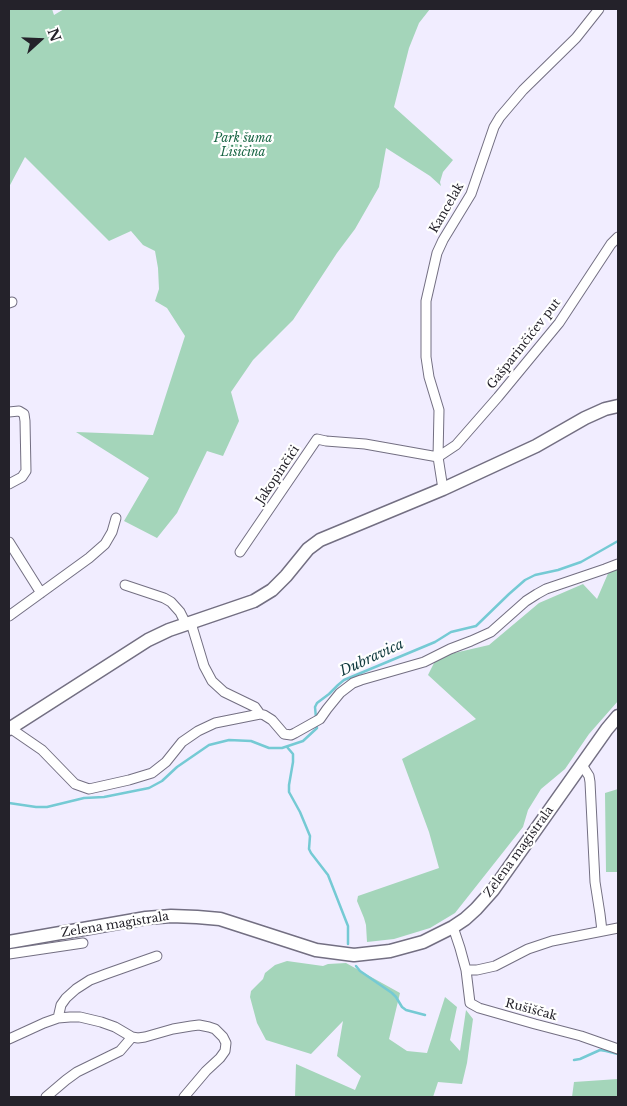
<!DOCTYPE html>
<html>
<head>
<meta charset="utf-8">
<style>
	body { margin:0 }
	#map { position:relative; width:627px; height:1106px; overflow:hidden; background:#f1edff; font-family:"Libre Baskerville",serif }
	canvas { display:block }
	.frame { position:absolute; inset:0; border:10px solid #24222a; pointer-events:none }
	.north { position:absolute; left:15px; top:15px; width:50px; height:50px; -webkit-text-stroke:4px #fff; paint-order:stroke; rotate:70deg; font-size:14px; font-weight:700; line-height:20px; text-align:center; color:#24222a }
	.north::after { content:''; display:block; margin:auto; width:18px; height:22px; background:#24222a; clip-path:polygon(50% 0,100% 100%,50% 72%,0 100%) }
</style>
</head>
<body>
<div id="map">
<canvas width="627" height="1106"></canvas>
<div class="frame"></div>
<div class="north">N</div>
</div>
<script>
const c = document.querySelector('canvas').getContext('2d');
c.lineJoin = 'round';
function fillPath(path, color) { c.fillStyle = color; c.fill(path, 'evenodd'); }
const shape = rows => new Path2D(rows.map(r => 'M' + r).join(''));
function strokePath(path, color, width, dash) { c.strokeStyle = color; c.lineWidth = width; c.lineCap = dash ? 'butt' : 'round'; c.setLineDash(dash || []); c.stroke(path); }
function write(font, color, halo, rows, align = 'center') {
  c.font = font + ' "Libre Baskerville",serif'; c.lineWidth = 4.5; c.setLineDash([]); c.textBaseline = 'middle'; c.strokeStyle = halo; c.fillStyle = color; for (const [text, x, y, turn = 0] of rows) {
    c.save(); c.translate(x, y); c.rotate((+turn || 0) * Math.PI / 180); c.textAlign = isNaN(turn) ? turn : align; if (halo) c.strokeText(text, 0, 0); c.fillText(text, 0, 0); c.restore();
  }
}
fillPath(shape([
	[9,9,52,9,54,15,64,9,430,9,419,23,409,48,394,107,453,160,443,172,440,182,441,186,430,176,386,148,379,187,355,229,337,253,293,320,253,360,231,392,239,421,223,456,207,451,177,513,157,538,124,521,149,478,76,432,153,435,185,336,167,308,155,301,159,289,158,268,155,251,143,245,131,231,109,241,25,157,9,187],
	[618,567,618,701,589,734,565,769,541,789,528,810,523,827,455,913,430,928,394,939,367,942,366,925,364,918,357,901,358,896,439,868,429,832,402,759,476,719,428,675,437,657,489,645,539,603,583,584,597,599,610,569],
	[618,789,618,872,606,872,605,793],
	[287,961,323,966,328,964,346,963,400,993,389,1039,407,1051,427,1053,445,997,457,1007,450,1040,460,1051,466,1010,473,1019,467,1063,462,1084,438,1082,433,1097,295,1097,296,1064,355,1090,361,1076,337,1056,343,1021,311,1054,266,1040,257,1023,250,997,251,991,263,979,265,973,275,965],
	[618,1079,618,1097,572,1097,574,1082]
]), '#a4d5ba');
strokePath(shape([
	[316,718,315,707,317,703,329,694,338,685,344,680,435,642,451,632,476,626,509,594,525,580,535,575,558,570,581,562,618,541],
	[287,747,293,754,293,762,289,785,289,792,300,812,310,836,309,849,311,853,328,875,346,921,348,926,348,944],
	[9,803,36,807,47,807,84,798,104,797,149,788,162,781,177,767,209,745,229,740,251,741,269,748,282,748,303,741,317,728,316,723],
	[356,966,360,971,392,993,396,997,402,1007,406,1010,425,1015],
	[574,1060,580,1059,600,1050,606,1051,618,1054]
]), '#75cad4', 2.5);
const street = shape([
	[9,303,12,302],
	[9,412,19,411,24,414,25,421,26,471,22,477,9,484],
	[443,489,438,457,439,410,429,377,426,357,426,301,437,253,443,240,471,194,494,127,500,117,523,90,576,38,599,9],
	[9,542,41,593],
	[240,552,317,439,326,441,365,444,438,457,456,445,498,397,559,323,611,244,618,237],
	[125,585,164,598,171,602,180,612,186,624],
	[9,616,89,558,105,544,112,532,116,518],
	[191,623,204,666,212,681,224,692,255,707,260,714],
	[10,728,42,750,75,784,89,789,129,780,152,773,166,762,182,742,198,731,215,723,260,714,264,715,272,720,284,734,291,735,295,733,320,719,327,709,340,693,353,683,361,680,424,662,450,649,471,641,491,632,526,601,537,594,546,589,605,569,618,564],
	[582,765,589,776,590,782,595,882,600,914,602,931],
	[453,927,460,948,466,970,470,1003,479,1008,535,1024,581,1036,618,1049],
	[9,954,83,943],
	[466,970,477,970,495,966,528,949,552,941,618,928],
	[58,1018,61,1005,66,998,76,989,90,980,106,974,157,956],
	[9,1039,44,1023,58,1018,70,1017,80,1017,101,1022,115,1027,132,1037,138,1038,145,1037,173,1029,191,1026,199,1025,209,1027,215,1029,223,1037,226,1043,225,1051,220,1058,206,1071,184,1097],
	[46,1097,66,1080,77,1072,120,1051,132,1037]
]);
const secondary = shape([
	[9,729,148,640,169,630,254,601,272,590,286,576,308,549,320,540,443,489,536,446,585,418,605,409,618,406],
	[9,942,146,918,171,916,197,917,220,919,316,950,354,955,390,951,423,942,453,927,465,919,476,909,493,890,607,729,618,716]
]);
strokePath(street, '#736f82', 11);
strokePath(secondary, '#736f82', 15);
strokePath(street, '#fff', 9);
strokePath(secondary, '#fff', 12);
write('italic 12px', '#1b6746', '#fff', [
	["Park šuma",243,139],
	["Lisičina",243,153]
]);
write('12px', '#24222a', '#fff', [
	["Kancelak",447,208,-60],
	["Gašparinčićev put",524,344,-52],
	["Jakopinčići",278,475,-56],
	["Zelena magistrala",519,852,-54],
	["Zelena magistrala",115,925,-9],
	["Rušiščak",531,1010,15]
]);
write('italic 14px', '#133c40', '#fff', [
	["Dubravica",372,658,-25]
]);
</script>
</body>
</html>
